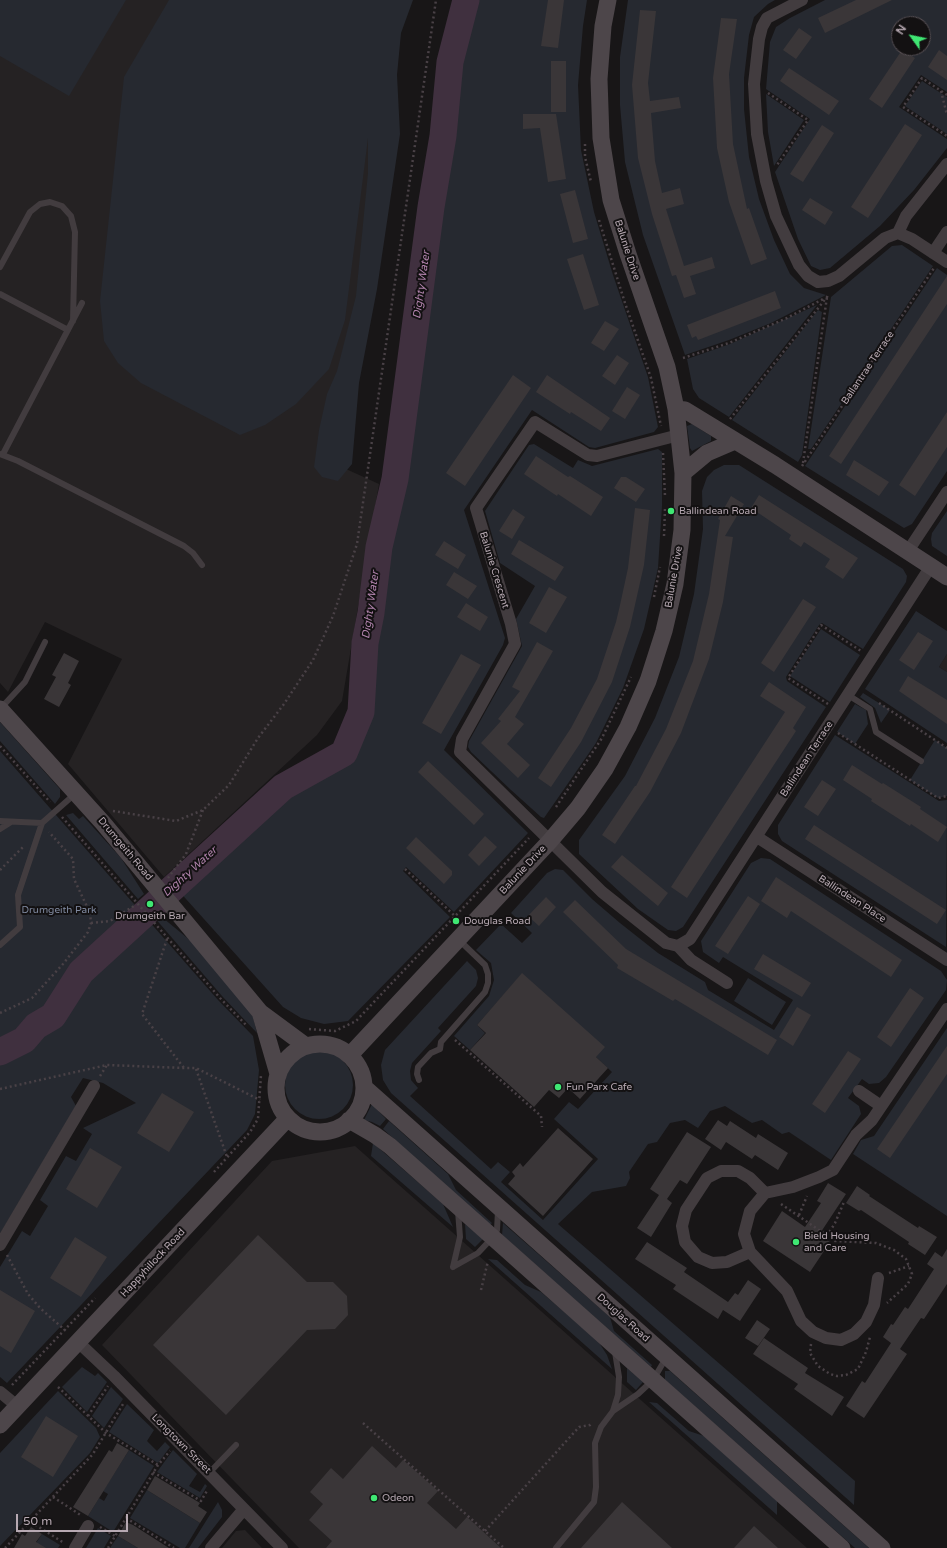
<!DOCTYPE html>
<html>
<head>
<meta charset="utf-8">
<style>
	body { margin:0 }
	#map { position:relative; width:947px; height:1548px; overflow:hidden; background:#181617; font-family:"Varela Round",sans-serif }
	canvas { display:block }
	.north { position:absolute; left:891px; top:16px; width:40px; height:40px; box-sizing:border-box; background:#131112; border:1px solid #554e52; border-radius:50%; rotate:303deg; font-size:11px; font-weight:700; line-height:16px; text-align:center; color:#b7a9b2 }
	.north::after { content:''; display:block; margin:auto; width:14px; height:18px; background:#3fe773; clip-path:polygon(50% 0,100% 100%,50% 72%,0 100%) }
	.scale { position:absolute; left:16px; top:1514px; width:112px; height:18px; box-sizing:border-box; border:2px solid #b7a9b2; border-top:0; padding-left:5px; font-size:12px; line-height:14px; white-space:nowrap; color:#b7a9b2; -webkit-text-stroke:3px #131112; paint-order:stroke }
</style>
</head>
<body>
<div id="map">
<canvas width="947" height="1548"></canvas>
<div class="north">N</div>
<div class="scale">50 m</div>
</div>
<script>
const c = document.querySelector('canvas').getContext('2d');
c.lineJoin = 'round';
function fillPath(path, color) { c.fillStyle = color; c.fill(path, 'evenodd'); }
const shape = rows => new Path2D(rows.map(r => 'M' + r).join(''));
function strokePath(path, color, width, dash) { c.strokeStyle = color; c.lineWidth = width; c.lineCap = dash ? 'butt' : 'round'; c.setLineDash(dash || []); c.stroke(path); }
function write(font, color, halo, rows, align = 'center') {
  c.font = font + ' "Varela Round",sans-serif'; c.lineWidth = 4; c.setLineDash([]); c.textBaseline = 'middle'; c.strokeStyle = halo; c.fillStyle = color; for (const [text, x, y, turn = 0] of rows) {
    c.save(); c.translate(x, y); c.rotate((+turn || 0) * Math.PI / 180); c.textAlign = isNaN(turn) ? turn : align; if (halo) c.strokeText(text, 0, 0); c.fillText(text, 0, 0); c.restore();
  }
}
fillPath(shape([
	[0,0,392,0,346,469,379,484,342,701,317,735,164,877,68,764,122,659,45,622,8,692,0,683],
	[947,654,947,672,939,667],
	[355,1146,487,1263,807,1548,299,1548,102,1345,272,1161],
	[245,1530,262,1548,222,1548,236,1531]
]), '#252223');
fillPath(shape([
	[0,0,126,0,69,96,0,56],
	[169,0,413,0,401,33,397,75,400,134,377,289,359,383,352,464,338,481,322,477,314,467,319,430,327,394,337,371,356,296,368,173,368,138,345,320,329,369,296,404,265,425,240,435,141,383,118,363,104,341,100,301,124,77],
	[466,0,587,0,583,26,578,85,581,150,594,212,613,275,648,377,658,427,654,432,595,448,589,447,532,410,464,510,505,638,503,645,444,750,528,833,454,912,406,867,403,871,450,917,348,1021,324,1024,301,1018,283,1007,177,889,307,773,344,753,361,712,365,643,371,613,379,547,395,479,399,449,431,207,443,136,450,62],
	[628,0,775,0,768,4,754,17,749,35,744,78,744,109,749,157,759,199,774,240,790,274,804,288,826,295,771,323,729,340,685,355,643,235,625,162,620,105,620,57],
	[825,0,947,0,947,92,921,75,899,107,947,139,947,148,914,190,880,226,830,268,820,270,811,266,798,239,775,172,810,119,766,89,770,42,776,27,790,18],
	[899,24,923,24,923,48,899,48],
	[922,81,947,97,947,134,905,106],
	[766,94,804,120,774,166,768,132],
	[902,245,933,266,811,449,808,449,831,297,892,246],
	[937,268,947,275,947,471,912,524,904,528,805,466],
	[817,305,729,417,699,398,693,389,687,359,730,344],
	[818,310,822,312,802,455,798,462,732,420],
	[692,424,711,436,711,441,692,451,690,448,687,426],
	[534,444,573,468,578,460,592,466,658,449,662,452,662,506,658,568,644,629,623,688,596,743,544,818,541,817,511,790,471,752,468,747,469,741,522,646,516,619,535,586,500,563,485,511,529,445],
	[724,465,739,465,903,569,907,576,906,582,863,649,822,623,819,625,786,677,787,681,826,707,683,927,676,931,668,930,638,909,579,854,579,840,625,776,655,718,679,657,694,594,703,529,702,491,707,477,714,470],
	[947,511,947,556,932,546,931,539,932,533],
	[916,611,947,631,947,654,939,667,947,672,947,743,865,689],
	[821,629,860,655,830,702,790,676],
	[863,693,890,710,881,723,875,708,860,697],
	[855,704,866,710,868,724,855,744,837,732],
	[0,722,60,789,60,797,55,804,0,741],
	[835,735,939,801,947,800,946,947,782,841,778,834,778,825],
	[935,740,947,748,947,796,938,798,910,780],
	[0,751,218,1000,253,1036,259,1070,255,1114,247,1130,7,1383,0,1377,0,1267,22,1231,30,1236,48,1206,40,1200,66,1156,76,1161,92,1134,83,1128,136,1103,103,1083,83,1078,71,1097,76,1106,0,1234],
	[73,813,79,819,83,816,121,858,144,894,138,899,66,815],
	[761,858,770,859,941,971,947,980,946,990,886,1077,879,1083,869,1084,862,1079,848,1098,859,1106,861,1114,831,1160,789,1132,782,1134,762,1120,752,1123,725,1106,710,1111,698,1128,685,1120,670,1123,657,1142,648,1144,629,1172,630,1178,626,1186,592,1192,558,1224,855,1481,854,1505,391,1093,383,1080,381,1065,385,1050,467,961,476,970,478,978,476,986,438,1028,441,1031,412,1063,410,1071,411,1080,418,1088,410,1096,491,1169,498,1162,510,1172,501,1182,543,1220,598,1159,554,1119,569,1102,578,1109,612,1072,596,1057,522,974,477,1025,485,1033,470,1050,454,1036,489,996,494,980,491,963,476,950,501,924,522,943,532,933,511,913,547,873,555,869,563,870,592,899,620,923,658,953,705,982,708,990,774,1030,793,1000,723,957,719,963,703,952,701,941,751,863],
	[153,906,163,918,197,946,251,1009,257,1033,222,996,148,910],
	[748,978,786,1002,772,1025,734,1001],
	[947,1028,947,1216,853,1154,861,1140,874,1136],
	'285 1085a34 34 0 1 1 68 0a34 34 0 1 1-68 0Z',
	[372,1104,386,1119,380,1126,372,1122,364,1120],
	[389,1121,448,1174,456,1190,492,1223,490,1225,383,1129],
	[373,1143,443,1204,453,1227,371,1156],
	[503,1223,610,1317,614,1331,652,1365,651,1367,502,1235],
	[465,1224,483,1239,475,1247,466,1239],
	[488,1259,497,1260,525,1285,541,1292,598,1341,607,1355,612,1369],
	[82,1367,95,1376,98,1373,107,1382,87,1412,62,1387],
	[627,1368,643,1382,636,1390,627,1382],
	[665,1371,670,1371,869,1548,855,1548,665,1380],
	[111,1387,123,1399,104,1428,92,1416],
	[58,1391,96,1428,100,1437,90,1453,0,1546,0,1453],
	[649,1402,657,1403,689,1431,704,1436,777,1501,777,1515],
	[127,1404,154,1430,147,1441,157,1451,165,1442,170,1447,158,1463,109,1432],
	[129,1450,154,1466,113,1532,88,1516,99,1498,104,1501,108,1494,103,1491],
	[173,1450,197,1474,189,1486,200,1492,205,1484,207,1486,200,1498,157,1472],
	[147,1490,200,1523,185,1548,180,1548,130,1518],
	[218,1502,222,1510,222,1517,198,1548,189,1548],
	[98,1528,111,1536,104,1548,86,1548],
	[42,1534,60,1545,58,1548,29,1548,34,1546],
	[118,1536,138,1548,110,1548]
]), '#262930');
strokePath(shape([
	[0,1052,24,1040,36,1026,53,1016,81,972,283,787,344,753,361,712,365,643,371,613,379,547,395,479,399,449,431,207,443,136,450,62,466,0]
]), '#40303f', 27);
fillPath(shape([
	[548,0,564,0,558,48,541,46],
	[856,0,892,0,825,33,818,18],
	[640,10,656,11,648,83,650,101,679,97,681,108,651,113,655,161,662,193,680,188,684,204,666,209,684,266,712,257,715,268,690,276,696,294,684,298,676,275,672,276,652,214,638,158,632,85],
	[721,18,737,19,729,74,733,144,747,209,749,208,767,259,751,265,729,202,717,148,713,78],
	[799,28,812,37,796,59,783,50],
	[902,50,915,58,882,108,869,99],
	[939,50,947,56,947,80,928,67],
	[551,61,566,61,566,112,551,112],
	[789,68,839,101,829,115,780,81],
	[523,114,556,114,566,179,548,182,540,128,523,129],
	[905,124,922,135,868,218,851,207],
	[822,125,834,133,803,182,790,174],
	[575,190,588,239,573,243,560,194],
	[810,198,833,212,825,225,802,210],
	[583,254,599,305,584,310,567,259],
	[947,276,947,304,841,464,829,456],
	[775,291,781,308,698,340,696,336,692,338,687,325],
	[605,321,619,329,604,351,591,343],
	[617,355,629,363,615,385,602,376],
	[513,375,531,388,465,486,446,473],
	[547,375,610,418,601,431,571,412,570,414,536,392],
	[627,387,640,395,625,419,612,411],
	[947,412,947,447,915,496,899,485],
	[536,456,568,477,570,476,603,497,591,516,558,494,557,496,524,474],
	[854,460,889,482,879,496,846,475],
	[621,477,626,477,645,489,636,502,614,488],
	[759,495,858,558,843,579,825,567,830,559,804,542,801,547,789,539,791,535,751,508],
	[731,496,744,504,725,536,733,537,723,602,709,659,681,733,650,792,615,844,602,835,635,786,636,786,666,729,693,661,709,594,720,520,718,519],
	[635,508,650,510,644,565,630,627,612,682,581,742,551,787,538,778,571,728,597,679,616,622,620,605,628,568],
	[513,509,525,517,512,539,499,531],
	[519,540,564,567,555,581,511,554],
	[444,541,466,555,458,569,435,555],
	[454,572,477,586,468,599,446,585],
	[549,587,567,597,546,633,529,623],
	[803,599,816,607,774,672,761,663],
	[466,603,488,617,480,631,457,617],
	[918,632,933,641,914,670,899,660],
	[537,642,553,651,515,717,524,724,507,744,530,765,518,778,481,743,501,721,498,719,520,691,512,687],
	[64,653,79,661,68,683,71,685,59,707,44,699,56,677,52,675],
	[461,654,481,665,441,734,422,723],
	[908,676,947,700,947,724,899,691],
	[769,682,806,707,793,728,796,731,687,898,671,887,785,712,760,696],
	[428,761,484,814,474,825,418,772],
	[852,765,882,784,883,783,921,807,920,809,947,827,938,842,911,824,910,826,871,801,872,799,843,780],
	[822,780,836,789,818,816,804,807],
	[814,825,946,910,937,924,805,839],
	[485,836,497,847,479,866,468,855],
	[416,837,452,871,452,875,444,884,406,848],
	[622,855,668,893,658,906,611,867],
	[776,877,902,960,891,977,791,911,787,918,761,901],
	[748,896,760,904,728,954,715,946],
	[546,897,556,907,539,926,528,916],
	[575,900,626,949,777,1040,768,1055,675,999,673,1001,617,968,618,965,563,912],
	[763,954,811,983,802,997,754,969],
	[522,973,605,1047,596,1057,608,1068,580,1099,568,1088,559,1098,549,1090,534,1107,470,1050,486,1033,477,1025],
	[910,988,924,998,891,1047,877,1037],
	[797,1007,811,1015,793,1046,779,1037],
	[947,1046,947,1074,890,1158,877,1149],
	[848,1051,861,1059,825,1113,812,1104],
	[162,1093,194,1112,169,1152,137,1133],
	[718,1120,727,1126,730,1121,756,1138,758,1134,788,1153,778,1170,755,1155,752,1159,726,1142,721,1150,705,1139],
	[558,1128,593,1159,543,1216,508,1184,515,1176,512,1172,520,1163,523,1167],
	[687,1132,711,1147,687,1184,680,1180,667,1199,672,1203,651,1237,637,1228,659,1195,650,1189],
	[90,1148,122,1167,97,1208,66,1189],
	[828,1183,846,1194,819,1235,830,1242,810,1272,763,1241,782,1211,805,1227,821,1203,817,1201],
	[857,1186,870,1195,869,1196,918,1228,919,1226,937,1237,925,1255,908,1244,909,1242,861,1210,859,1211,846,1203],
	[258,1235,307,1282,333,1282,347,1296,348,1315,335,1329,307,1330,226,1415,153,1345],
	[75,1237,107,1257,81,1297,50,1278],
	[647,1242,687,1268,684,1272,728,1302,735,1293,738,1295,748,1280,761,1289,740,1321,723,1310,718,1319,673,1289,676,1285,635,1259],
	[947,1249,947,1284,924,1319,921,1318,900,1349,893,1344,907,1354,864,1418,846,1406,862,1381,865,1383,891,1343,883,1337,891,1324,893,1325,905,1307,908,1309,934,1269,927,1264,935,1252,942,1257],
	[0,1290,35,1311,11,1353,0,1346],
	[757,1320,770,1329,758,1346,745,1338],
	[764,1338,808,1368,805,1373,844,1397,832,1416,794,1389,798,1384,753,1354],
	[46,1416,78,1436,53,1477,21,1457],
	[117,1443,129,1450,88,1516,73,1507,109,1450,112,1452],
	[372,1446,396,1468,403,1460,438,1491,427,1503,456,1529,467,1517,501,1548,326,1548,332,1541,309,1520,323,1504,310,1492,331,1468,343,1479],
	[155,1476,200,1503,198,1506,207,1512,200,1523,147,1490],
	[622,1502,672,1548,581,1548],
	[126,1522,133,1525,169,1548,138,1548,118,1536],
	[754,1526,778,1548,734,1548],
	[31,1527,42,1534,36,1542,46,1548,14,1548,22,1534,25,1536]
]), '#3a3638');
strokePath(shape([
	[941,91,947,115],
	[768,93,808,120,777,165],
	[947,95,922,78,903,107,947,136],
	[585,144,585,157,591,182],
	[599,220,625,303,651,378,661,426],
	[683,358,729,343,787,318,825,298],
	[730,419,827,297,828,294],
	[663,453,665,496],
	[803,463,827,297],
	[802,466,934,268],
	[664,536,665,509],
	[654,597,660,567],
	[879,703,947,748],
	[828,704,788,678,821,625,861,651],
	[838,733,938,798,947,796],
	[0,746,50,802],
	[556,807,602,738,631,677],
	[113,811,176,821,203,810,229,785,258,738,284,704,313,660,333,616,357,544,436,0],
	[62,817,220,998,247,1026],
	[405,869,456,917],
	[0,870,23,847],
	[168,878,186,854,203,810],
	[91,923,110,921,134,906],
	[167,939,142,1014,184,1068],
	[0,1013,32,998,63,964,88,932,91,923,90,913,74,879,73,859,49,832],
	[309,1029,335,1031,356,1021,529,838],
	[455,1040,541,1116,542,1127],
	[196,1069,227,1157],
	[100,1076,107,1065],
	[0,1089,107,1065,184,1068,196,1068,260,1100],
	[214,1172,250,1132,258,1119,261,1075],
	[781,1204,835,1241,876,1243,894,1250,906,1259,912,1274,908,1284,887,1303],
	[799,1215,807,1196],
	[827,1236,835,1223,844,1202],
	[7,1255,28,1294,40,1308,66,1331],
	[889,1273,909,1266],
	[481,1290,488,1261],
	[811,1344,810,1353,818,1366,830,1374,837,1376,846,1375,858,1369,866,1352,870,1337],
	[12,1385,95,1298],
	[58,1387,106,1433,158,1465],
	[88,1416,108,1386],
	[363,1423,504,1548],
	[153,1472,201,1501,208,1489],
	[53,1497,82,1516],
	[126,1518,174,1548],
	[31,1522,64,1543],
	[100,1527,115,1536],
	[485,1531,579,1427,590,1425,591,1424],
	[5,1548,93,1454,123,1404],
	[108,1548,158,1465,170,1451]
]), '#494146', 2.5, [2, 3]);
strokePath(shape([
	[0,267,30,212,40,204,50,202,62,206,71,216,75,232,73,321],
	[0,294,68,330],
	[0,454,18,461,184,546,193,553,202,565],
	[3,454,82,303],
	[848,695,870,709,876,732,921,761],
	[1,708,25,682,45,642],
	[0,821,42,823],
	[0,829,11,822],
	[0,945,20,927,18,895,42,823,76,793],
	[419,1080,417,1074,418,1067,431,1053,440,1049,441,1042,485,992,488,983,488,974,485,965,459,940],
	[453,1267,478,1253,493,1237,497,1230,498,1211],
	[453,1267,460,1237,458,1211],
	[613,1411,638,1394,653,1380,666,1358],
	[209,1473,236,1445],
	[556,1548,594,1502,596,1487,595,1443,601,1427,613,1411,618,1395,619,1377,615,1352]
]), '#423c3f', 6);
strokePath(shape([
	[802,0,767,18,762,27,759,39,754,84,757,134,766,181,776,216,799,265,808,276,818,282,828,281,839,276,885,238,898,233,912,239,947,262],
	[898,233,906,216,947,164],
	[933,253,947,232],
	[679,435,597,456,588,455,535,422,476,508,511,624,515,644,462,739,460,752,602,892,666,943,678,946,690,939,931,566],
	[908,551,947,492],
	[757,837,947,960],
	[678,946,691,960,727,983],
	[859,1091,881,1106],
	[0,1245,94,1086],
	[750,1252,727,1262,712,1263,698,1257,685,1242,682,1226,686,1210,707,1178,721,1171,738,1171,750,1178,765,1193],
	[878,1278,874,1305,866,1322,854,1334,841,1340,826,1338,813,1332,801,1321,787,1291,750,1252,744,1234,750,1211,765,1193,793,1187,819,1177,833,1170,856,1135,872,1120,947,1009],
	[78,1342,114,1376,282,1548],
	[0,1392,17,1406],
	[75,1548,88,1526],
	[211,1548,244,1509]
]), '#423c3f', 12);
strokePath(shape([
	[676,409,685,410,775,465,947,577],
	[683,473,707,453,735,441],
	[0,709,103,823,260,1012,306,1046],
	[260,1012,278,1074],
	'276 1088a44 44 0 1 1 88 0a44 44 0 1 1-88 0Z',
	[350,1055,550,841,578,808,605,769,628,727,648,681,664,631,675,584,682,530,683,473,676,409,667,367,628,254,611,200,601,138,599,79,603,26,608,0],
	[364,1087,882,1548],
	[349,1120,375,1135,390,1146,842,1548],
	[0,1425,288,1118]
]), '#4d464a', 17);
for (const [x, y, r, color] of [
	[671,511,4,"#3fe773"],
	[150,904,4,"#3fe773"],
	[456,921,4,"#3fe773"],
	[558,1087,4,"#3fe773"],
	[796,1242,4,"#3fe773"],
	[374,1498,4,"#3fe773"]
]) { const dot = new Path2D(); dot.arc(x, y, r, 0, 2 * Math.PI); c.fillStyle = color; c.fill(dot); strokePath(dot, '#131112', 1.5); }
write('10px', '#b7a9b2', '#131112', [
	["Balunie Drive",627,250,72],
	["Ballantrae Terrace",868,368,-56],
	["Balunie Crescent",494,570,73],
	["Balunie Drive",674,577,-80],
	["Ballindean Terrace",807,759,-57],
	["Drumgeith Road",125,849,50],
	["Balunie Drive",523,870,-47],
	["Ballindean Place",852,899,33],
	["Happyhillock Road",153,1263,-47],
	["Douglas Road",623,1318,42],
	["Longtown Street",181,1444,45]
]);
write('10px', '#b7a9b2', '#131112', [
	["Ballindean Road",679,511],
	["Drumgeith Bar",150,916,"center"],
	["Douglas Road",464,921],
	["Fun Parx Cafe",566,1087],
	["Bield Housing",804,1236],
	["and Care",804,1248],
	["Odeon",382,1498]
], 'left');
write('10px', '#818ba1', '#131112', [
	["Drumgeith Park",59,910]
]);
write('italic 11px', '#b082ab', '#131112', [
	["Dighty Water",422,285,-82],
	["Dighty Water",371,605,-82],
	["Dighty Water",190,872,-42]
]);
</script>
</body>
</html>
